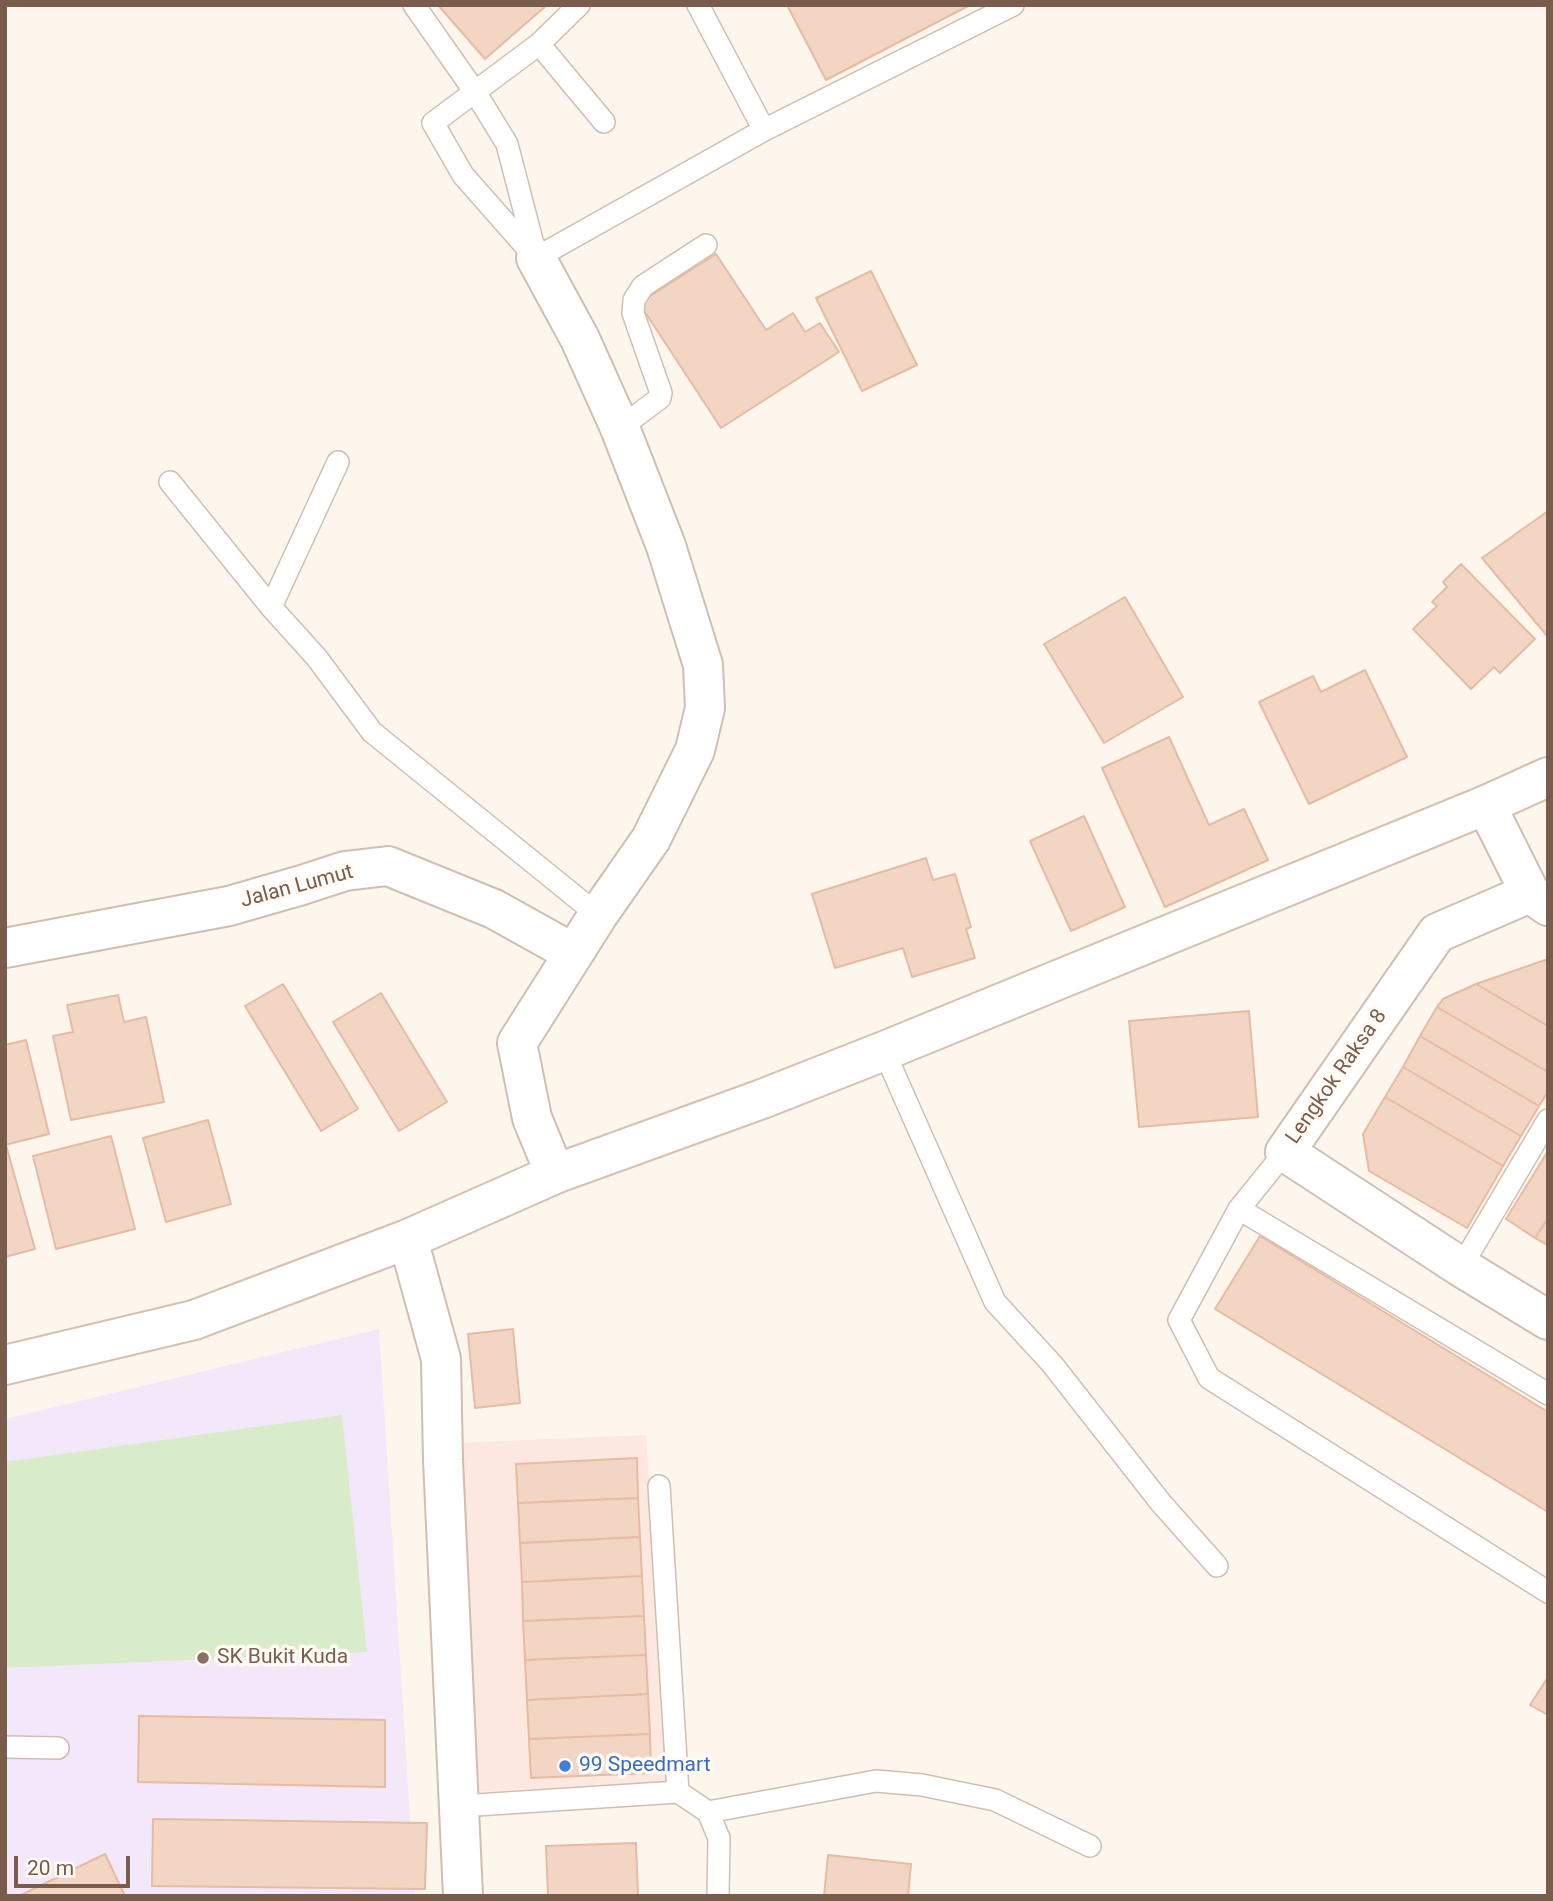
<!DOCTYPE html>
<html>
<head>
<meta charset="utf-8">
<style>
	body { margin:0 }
	#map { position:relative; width:1553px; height:1901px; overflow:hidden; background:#fdf6ec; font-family:Roboto,sans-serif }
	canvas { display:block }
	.frame { position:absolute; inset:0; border:7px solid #7a5c4d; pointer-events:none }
	.scale { position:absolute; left:14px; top:1856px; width:116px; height:32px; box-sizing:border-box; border:4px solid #7a5c4d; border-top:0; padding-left:9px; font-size:21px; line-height:24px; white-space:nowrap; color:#7a5c4d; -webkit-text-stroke:5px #fffaf3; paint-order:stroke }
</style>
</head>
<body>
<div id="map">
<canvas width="1553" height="1901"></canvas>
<div class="frame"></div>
<div class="scale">20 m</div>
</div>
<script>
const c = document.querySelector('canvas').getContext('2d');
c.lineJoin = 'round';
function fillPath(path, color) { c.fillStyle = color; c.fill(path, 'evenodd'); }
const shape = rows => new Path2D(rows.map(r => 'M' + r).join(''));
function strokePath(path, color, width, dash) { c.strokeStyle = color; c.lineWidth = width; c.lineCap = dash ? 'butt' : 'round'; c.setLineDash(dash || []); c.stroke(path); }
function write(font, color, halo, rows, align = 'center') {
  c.font = font + ' Roboto,sans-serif'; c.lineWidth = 7; c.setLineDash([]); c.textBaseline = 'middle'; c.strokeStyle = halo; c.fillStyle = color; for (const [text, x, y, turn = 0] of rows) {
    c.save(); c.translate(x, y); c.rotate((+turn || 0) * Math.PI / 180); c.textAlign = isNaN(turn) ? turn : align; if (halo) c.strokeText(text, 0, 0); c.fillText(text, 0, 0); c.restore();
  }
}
fillPath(shape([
	[646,1435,670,1782,474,1792,455,1443]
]), '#fde8e0');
fillPath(shape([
	[379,1329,415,1896,5,1896,5,1419]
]), '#f3e8fa');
fillPath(shape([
	[342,1415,367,1652,5,1668,5,1462]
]), '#d8ecc9');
const building = shape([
	[438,5,547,5,485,59,438,5],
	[787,5,970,5,826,80,787,5],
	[716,254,766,330,793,313,805,332,820,323,839,352,721,428,639,303,716,254],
	[871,271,917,365,862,391,816,298,871,271],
	[1548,511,1548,637,1482,558,1548,511],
	[1461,564,1535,639,1500,673,1494,667,1471,689,1413,629,1437,606,1432,602,1447,587,1443,582,1461,564],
	[1125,597,1183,697,1104,743,1044,644,1125,597],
	[1365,670,1407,757,1309,804,1259,702,1313,676,1321,692,1365,670],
	[1169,737,1209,825,1244,809,1268,860,1165,907,1102,768,1169,737],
	[1084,816,1125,907,1071,931,1030,841,1084,816],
	[926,858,933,880,955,874,971,927,966,929,975,958,912,977,903,948,835,968,812,894,926,858],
	[1548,959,1548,1026,1476,984,1548,959],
	[283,984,358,1109,321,1131,245,1006,283,984],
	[1476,984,1548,1026,1548,1072,1437,1007,1443,999,1476,984],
	[381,993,447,1102,399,1131,333,1022,381,993],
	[118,995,124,1022,146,1017,164,1102,71,1120,53,1036,73,1032,67,1005,118,995],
	[1437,1007,1548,1072,1548,1092,1539,1106,1420,1036,1437,1007],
	[1249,1011,1258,1117,1139,1127,1129,1021,1249,1011],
	[1420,1036,1539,1106,1521,1136,1403,1067,1420,1036],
	[26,1040,49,1134,5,1145,5,1045,26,1040],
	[1403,1067,1521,1136,1503,1166,1385,1097,1403,1067],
	[1385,1097,1503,1166,1467,1228,1369,1171,1363,1134,1385,1097],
	[208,1120,231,1204,166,1222,143,1138,208,1120],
	[111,1136,135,1229,56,1249,33,1156,111,1136],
	[6,1145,35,1249,5,1257,5,1146,6,1145],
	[1548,1151,1548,1218,1535,1238,1506,1219,1548,1151],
	[1548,1218,1548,1245,1535,1238,1548,1218],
	[1260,1236,1548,1412,1548,1512,1215,1309,1260,1236],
	[513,1329,520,1403,475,1408,468,1334,513,1329],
	[637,1458,638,1498,518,1503,516,1464,637,1458],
	[638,1498,640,1537,520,1543,518,1503,638,1498],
	[640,1537,642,1576,522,1582,520,1543,640,1537],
	[642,1576,644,1616,523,1621,522,1582,642,1576],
	[644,1616,646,1655,525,1660,523,1621,644,1616],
	[646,1655,648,1694,527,1700,525,1660,646,1655],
	[1548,1677,1548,1715,1530,1705,1548,1677],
	[648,1694,650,1734,529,1739,527,1700,648,1694],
	[139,1716,385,1720,385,1787,138,1782,139,1716],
	[650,1734,651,1773,531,1778,529,1739,650,1734],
	[153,1819,427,1823,425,1889,152,1886,153,1819],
	[636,1843,638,1895,548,1896,546,1846,636,1843],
	[105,1854,125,1896,19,1896,105,1854],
	[828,1855,911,1864,908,1896,824,1896,828,1855]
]);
fillPath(building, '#f3d5c3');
strokePath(building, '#e6bba3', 2);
const lane = shape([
	[414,5,475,92,507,144,535,252],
	[698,5,764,130],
	[539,44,604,122],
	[536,258,764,130,1013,5],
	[536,258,463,175,433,123,539,44,579,5],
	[620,428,660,398,661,393,633,313,634,300,643,286,706,245],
	[170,482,271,607,317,658,372,732,598,915],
	[271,607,338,462],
	[884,1051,995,1302,1052,1364,1161,1503,1217,1566],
	[1285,1152,1239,1209,1179,1320,1209,1378,1548,1592],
	[1239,1209,1548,1394],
	[1461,1267,1548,1120],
	[659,1486,678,1792],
	[5,1747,58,1748],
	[460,1806,678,1792,708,1812,719,1838,718,1896],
	[708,1812,876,1781,922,1785,995,1800,1090,1846]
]);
const street = shape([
	[536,258,580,339,620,428,666,546,703,665,705,708,695,750,651,839,598,915,517,1043,532,1118,555,1174],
	[1486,805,1530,893,1548,906],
	[1530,893,1437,933,1285,1152,1461,1267,1548,1320],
	[5,948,229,906,302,885,345,871,388,866,494,909,573,953],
	[408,1239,441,1359,443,1460,463,1896]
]);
const secondary = shape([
	[5,1365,194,1320,408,1239,555,1174,762,1099,884,1051,1486,805,1548,777]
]);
strokePath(lane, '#d1beb0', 24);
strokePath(street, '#d1beb0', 42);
strokePath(secondary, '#d6c0b0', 42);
strokePath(lane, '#fff', 21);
strokePath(street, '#fff', 38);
strokePath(secondary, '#fff', 38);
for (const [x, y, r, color] of [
	[203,1658,7,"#8d6e63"],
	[565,1766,7,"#3f7fe0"]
]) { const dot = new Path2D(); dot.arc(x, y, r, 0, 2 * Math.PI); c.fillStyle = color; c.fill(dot); strokePath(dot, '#fffaf3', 2.5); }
write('21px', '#7a5c4d', '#fffaf3', [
	["Jalan Lumut",297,887,-15],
	["Lengkok Raksa 8",1337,1077,-55]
]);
write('21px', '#785e54', '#fffaf3', [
	["SK Bukit Kuda",217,1658]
], 'left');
write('21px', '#366cbe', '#fffaf3', [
	["99 Speedmart",579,1766]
], 'left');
</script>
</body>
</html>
